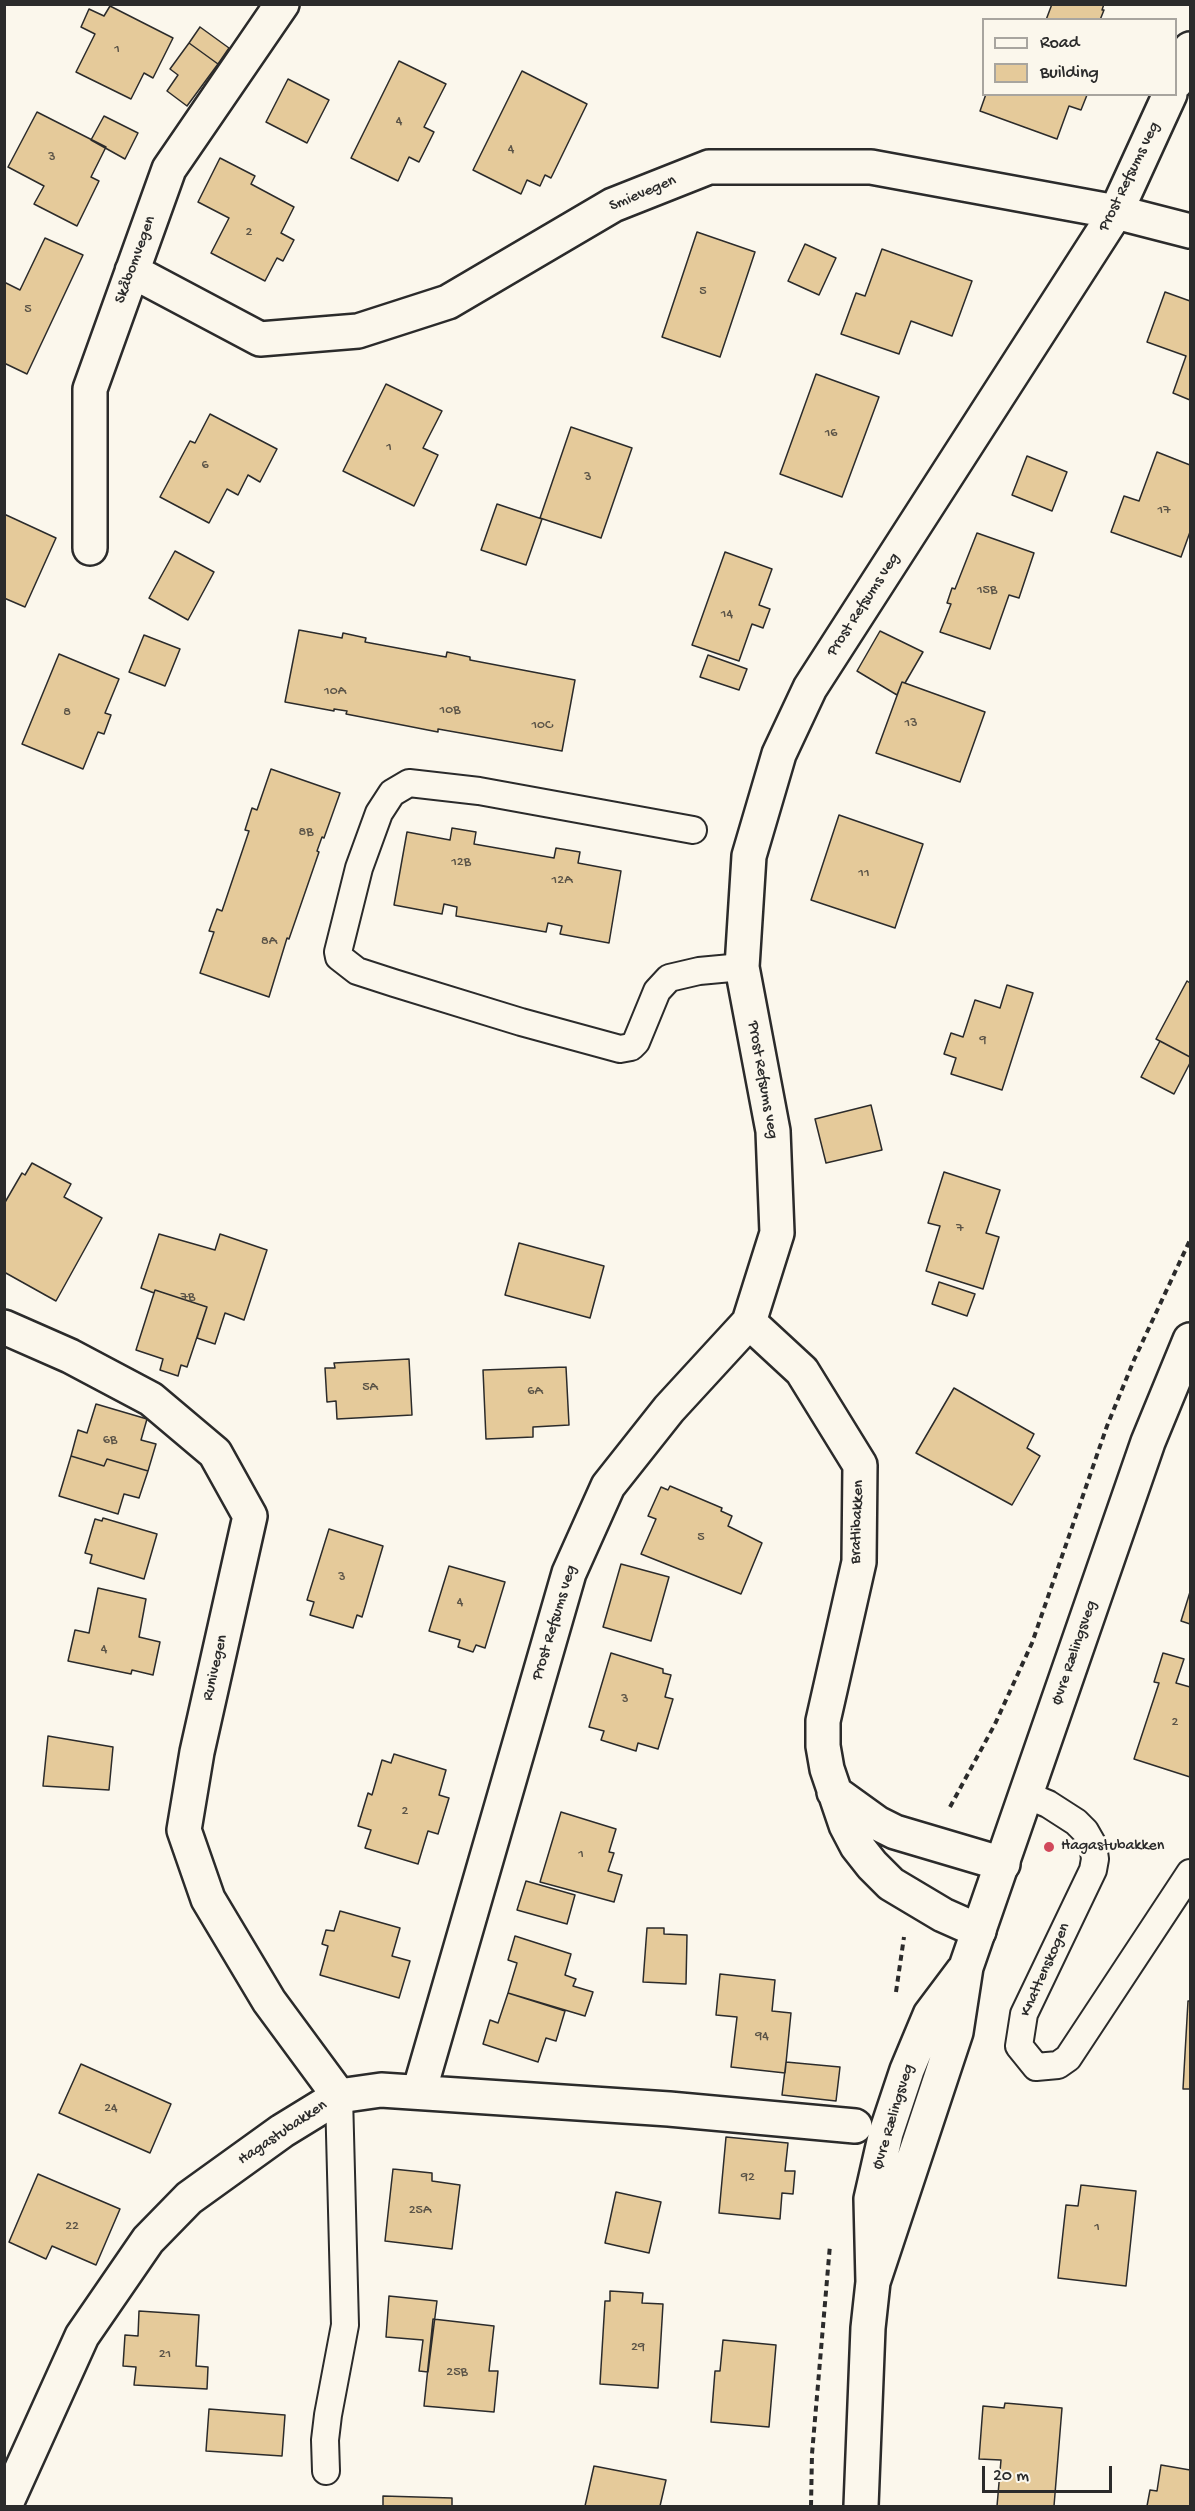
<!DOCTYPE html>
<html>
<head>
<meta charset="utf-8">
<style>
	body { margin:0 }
	#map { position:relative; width:1195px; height:2511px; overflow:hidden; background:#fbf7ec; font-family:"Gochi Hand",sans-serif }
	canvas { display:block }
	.frame { position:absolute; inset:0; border:6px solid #2b2b2b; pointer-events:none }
	.legend { position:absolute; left:982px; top:18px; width:195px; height:78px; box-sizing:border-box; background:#fbf7ec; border:2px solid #a8a59f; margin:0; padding:8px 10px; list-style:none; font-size:18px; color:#2b2b2b }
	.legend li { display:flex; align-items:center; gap:12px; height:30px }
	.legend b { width:30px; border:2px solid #a8a59f }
	.scale { position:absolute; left:982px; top:2466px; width:130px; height:27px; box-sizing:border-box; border:3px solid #2b2b2b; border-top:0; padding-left:8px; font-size:18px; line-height:21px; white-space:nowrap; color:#2b2b2b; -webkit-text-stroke:4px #fbf7ec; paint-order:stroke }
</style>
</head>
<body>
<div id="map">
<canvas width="1195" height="2511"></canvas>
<div class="frame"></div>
<ul class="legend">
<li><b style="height:8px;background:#fbf7ec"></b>Road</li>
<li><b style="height:16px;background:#e5ca9a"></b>Building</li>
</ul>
<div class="scale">20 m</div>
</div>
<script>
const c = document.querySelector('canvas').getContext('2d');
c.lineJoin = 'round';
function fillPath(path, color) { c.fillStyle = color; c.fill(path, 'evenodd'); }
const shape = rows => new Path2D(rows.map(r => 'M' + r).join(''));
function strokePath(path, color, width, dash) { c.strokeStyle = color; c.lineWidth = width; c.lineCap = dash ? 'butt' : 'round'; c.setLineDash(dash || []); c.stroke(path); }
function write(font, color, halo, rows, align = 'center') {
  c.font = font + ' "Gochi Hand",sans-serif'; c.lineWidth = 6; c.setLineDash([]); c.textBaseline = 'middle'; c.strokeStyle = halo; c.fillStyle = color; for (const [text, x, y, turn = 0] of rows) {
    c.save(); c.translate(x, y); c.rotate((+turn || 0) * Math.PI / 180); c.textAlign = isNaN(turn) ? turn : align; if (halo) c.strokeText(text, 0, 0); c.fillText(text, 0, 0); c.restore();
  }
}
const building = shape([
	[1052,4,1104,4,1102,10,1104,10,1100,20,1046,20,1052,4],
	[110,6,173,38,153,78,144,73,131,99,76,72,95,34,81,27,89,9,104,16,110,6],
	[200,27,229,48,218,64,189,43,200,27],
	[189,43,218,64,187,106,167,91,178,75,170,69,189,43],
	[399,61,446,84,424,127,434,132,419,162,409,157,398,181,351,158,399,61],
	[522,71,587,104,551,178,545,175,540,186,527,180,521,194,473,170,522,71],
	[288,79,329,100,307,143,266,122,288,79],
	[986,94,1084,94,1087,95,1081,110,1069,106,1057,139,980,111,986,94],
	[37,112,106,147,91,177,99,181,77,226,34,204,44,186,8,167,37,112],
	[104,116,138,133,125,159,91,140,104,116],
	[220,158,255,176,251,184,294,207,281,233,294,240,283,261,277,258,265,281,211,253,229,218,198,202,220,158],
	[697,232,755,252,720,357,662,337,697,232],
	[45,238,83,255,27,374,4,363,4,282,20,290,45,238],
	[805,244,836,258,819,295,788,281,805,244],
	[882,249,972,281,952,336,911,321,899,354,841,334,856,293,865,296,882,249],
	[1165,292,1190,301,1190,400,1173,393,1186,356,1147,342,1165,292],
	[816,374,879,397,842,497,780,474,816,374],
	[386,384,442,411,423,448,438,455,414,506,343,471,386,384],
	[210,414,277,449,260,482,248,475,238,495,227,489,209,523,160,497,190,441,195,443,210,414],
	[571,427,632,448,601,538,540,518,571,427],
	[1157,452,1190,465,1190,532,1181,557,1111,532,1124,496,1139,501,1157,452],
	[1027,456,1067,472,1052,511,1012,495,1027,456],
	[497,504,542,519,526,565,481,550,497,504],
	[4,514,56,538,25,607,4,598,4,514],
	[977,533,1034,553,1019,598,1009,595,990,649,940,632,951,604,947,603,952,588,955,589,977,533],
	[175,551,214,572,188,620,149,598,175,551],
	[725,552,772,569,759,605,770,609,763,628,752,624,739,661,692,645,725,552],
	[299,630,342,638,343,633,366,638,365,642,446,657,447,652,470,657,470,660,575,680,562,751,438,729,438,732,346,714,347,711,334,709,334,711,285,702,299,630],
	[880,631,923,652,905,683,902,682,897,695,857,671,880,631],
	[144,635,180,649,165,686,129,672,144,635],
	[59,654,119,679,105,713,111,715,104,734,98,732,83,769,22,744,59,654],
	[708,655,747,669,739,690,700,677,708,655],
	[902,682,985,712,960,782,876,753,902,682],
	[271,769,340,793,324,838,322,837,317,851,319,852,289,939,287,938,269,997,200,973,214,932,209,931,217,909,222,911,249,831,245,830,252,808,257,810,271,769],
	[839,815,923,844,895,928,811,900,839,815],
	[452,828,476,832,474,844,554,858,556,848,580,852,578,863,621,871,609,943,560,934,562,926,548,923,546,932,456,916,457,907,444,904,442,914,394,905,407,832,450,840,452,828],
	[1187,981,1190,983,1190,1057,1156,1039,1187,981],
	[1007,985,1033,993,1002,1090,951,1074,956,1058,944,1054,951,1033,963,1037,975,1000,1000,1008,1007,985],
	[1160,1041,1190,1057,1190,1063,1174,1094,1141,1077,1160,1041],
	[871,1105,882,1150,826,1163,815,1119,871,1105],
	[32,1163,71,1184,64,1197,102,1218,56,1301,4,1272,4,1204,22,1173,25,1175,32,1163],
	[944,1172,1000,1190,986,1233,999,1237,983,1289,926,1271,940,1226,928,1223,944,1172],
	[159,1234,215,1250,220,1234,267,1250,244,1320,225,1313,215,1344,197,1338,207,1307,155,1290,154,1293,141,1288,159,1234],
	[519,1243,604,1266,590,1318,505,1295,519,1243],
	[939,1282,975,1294,967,1316,932,1304,939,1282],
	[155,1290,207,1307,187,1367,181,1365,178,1376,160,1370,163,1359,136,1350,155,1290],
	[409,1359,412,1415,337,1419,336,1401,327,1402,325,1368,335,1368,334,1363,409,1359],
	[566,1367,569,1425,533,1427,533,1437,486,1439,483,1370,566,1367],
	[954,1388,1034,1434,1027,1448,1040,1456,1012,1505,916,1453,954,1388],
	[96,1404,147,1419,141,1440,156,1444,148,1471,107,1459,104,1466,71,1456,78,1430,87,1433,96,1404],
	[71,1456,104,1466,107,1459,148,1471,139,1498,124,1494,118,1514,59,1496,71,1456],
	[670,1486,722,1508,721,1511,732,1516,728,1526,762,1543,741,1594,641,1554,656,1519,648,1516,661,1487,668,1490,670,1486],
	[103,1518,157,1534,144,1579,90,1563,92,1555,85,1553,95,1519,102,1521,103,1518],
	[329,1529,383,1546,362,1617,357,1615,353,1628,310,1615,314,1602,307,1600,329,1529],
	[621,1564,669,1577,651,1641,603,1627,621,1564],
	[449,1566,505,1582,485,1648,476,1645,473,1652,458,1647,460,1640,429,1631,449,1566],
	[98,1588,146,1599,139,1637,160,1642,153,1675,132,1670,131,1674,68,1661,75,1630,89,1633,98,1588],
	[1190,1592,1190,1624,1181,1621,1190,1592],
	[611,1653,663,1669,663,1673,671,1675,665,1697,673,1699,658,1749,638,1743,636,1751,601,1740,604,1731,589,1727,611,1653],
	[1163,1653,1184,1659,1176,1683,1190,1687,1190,1777,1134,1759,1159,1683,1154,1682,1163,1653],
	[48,1736,113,1747,109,1790,43,1786,48,1736],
	[394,1754,446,1770,439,1795,449,1798,438,1834,428,1831,418,1864,365,1848,371,1830,358,1826,368,1793,372,1795,382,1760,391,1763,394,1754],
	[561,1812,616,1829,609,1852,614,1853,608,1871,622,1875,614,1902,540,1882,561,1812],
	[526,1881,575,1895,567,1924,517,1910,526,1881],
	[340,1911,400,1928,392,1956,410,1961,399,1998,320,1975,328,1946,322,1944,326,1930,334,1931,340,1911],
	[647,1928,664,1928,664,1934,687,1935,686,1984,643,1982,647,1928],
	[515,1936,571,1954,565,1975,576,1979,573,1986,593,1992,585,2016,508,1993,517,1963,508,1960,515,1936],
	[720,1974,775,1980,772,2011,791,2013,785,2073,731,2067,737,2017,716,2015,720,1974],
	[508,1993,565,2011,556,2041,546,2038,538,2062,483,2044,490,2020,498,2023,508,1993],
	[1188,2001,1190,2001,1190,2089,1183,2089,1188,2001],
	[786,2062,840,2067,836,2101,782,2095,786,2062],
	[81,2064,171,2104,150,2153,59,2113,81,2064],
	[726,2137,788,2143,785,2171,795,2171,793,2194,782,2193,780,2219,719,2213,726,2137],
	[393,2169,432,2173,432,2181,460,2185,452,2249,385,2241,393,2169],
	[38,2174,120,2209,96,2265,52,2246,46,2259,9,2242,38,2174],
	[1081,2185,1136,2191,1126,2286,1058,2278,1066,2205,1078,2206,1081,2185],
	[616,2192,661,2202,649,2253,605,2243,616,2192],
	[610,2291,643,2293,642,2303,663,2304,658,2388,600,2384,605,2301,610,2301,610,2291],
	[389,2296,437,2301,428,2372,419,2371,423,2340,386,2337,389,2296],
	[139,2311,199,2315,196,2366,208,2367,207,2389,134,2385,136,2367,123,2366,125,2335,138,2336,139,2311],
	[433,2319,494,2326,489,2371,498,2371,494,2412,424,2406,433,2319],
	[723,2340,776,2345,769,2427,711,2422,715,2371,720,2371,723,2340],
	[1005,2403,1062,2408,1054,2506,997,2506,1001,2460,979,2459,983,2406,1004,2408,1005,2403],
	[209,2409,285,2415,282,2456,206,2451,209,2409],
	[1161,2465,1190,2470,1190,2506,1147,2506,1150,2490,1157,2491,1161,2465],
	[594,2466,666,2480,660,2506,585,2506,594,2466],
	[383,2496,452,2498,452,2506,383,2506,383,2496]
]);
fillPath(building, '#e5ca9a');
strokePath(building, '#2b2b2b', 1.5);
const service = shape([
	[693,830,479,791,409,783,392,793,379,813,359,868,338,952,339,957,357,971,394,983,521,1022,620,1049,631,1047,636,1042,657,991,669,978,699,971,742,967],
	[1026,1795,1048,1804,1076,1822,1085,1831,1093,1845,1095,1859,1093,1870,1024,2014,1019,2046,1036,2067,1058,2065,1068,2058,1190,1873],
	[326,2471,325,2440,328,2415,345,2325,339,2096]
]);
const minor = shape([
	[1176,82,1190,49],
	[132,271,260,339,358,331,448,302,613,205,709,167,871,167,1116,212,1190,231],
	[90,548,90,389,169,169,282,4],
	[749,1322,802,1371,860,1465,859,1562,823,1721,823,1746,827,1769,846,1825,857,1846,872,1865,891,1884,943,1915,979,1931],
	[4,1327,70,1356,151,1399,215,1453,250,1516,197,1752,184,1830,208,1899,269,2001,339,2096],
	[834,1792,877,1823,895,1832,1003,1864],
	[419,2092,569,1573,608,1486,669,1409,749,1322,777,1233,773,1131,742,967,749,856,779,754,810,688,1116,212,1170,94],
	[5,2506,82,2336,148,2240,189,2198,282,2131,339,2096,381,2090,669,2109,855,2126]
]);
const secondary = shape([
	[873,2282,956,2032,966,1967,1148,1442,1190,1340],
	[861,2506,868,2328,873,2282,871,2199,886,2133,907,2070,930,2015,963,1971]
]);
strokePath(service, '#2b2b2b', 30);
strokePath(minor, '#2b2b2b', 38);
strokePath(secondary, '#2b2b2b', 38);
strokePath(shape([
	[950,1807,995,1724,1032,1643,1107,1426,1134,1360,1190,1240],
	[896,1992,904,1937],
	[811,2506,812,2454,830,2245]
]), '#2b2b2b', 4, [6, 4.5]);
strokePath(service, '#fbf7ec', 26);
strokePath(minor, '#fbf7ec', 33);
strokePath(secondary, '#fbf7ec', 33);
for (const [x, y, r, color] of [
	[1049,1847,6,"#d1495b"]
]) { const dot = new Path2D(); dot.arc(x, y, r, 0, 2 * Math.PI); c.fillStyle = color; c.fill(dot); strokePath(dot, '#fbf7ec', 2); }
write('14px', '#5a5347', null, [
	["1",117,50],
	["4",399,122],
	["4",511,150],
	["3",52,158],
	["2",249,233],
	["5",703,292],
	["5",28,310],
	["16",831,434],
	["1",389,448],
	["6",205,466],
	["3",588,478],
	["17",1164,511],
	["15B",987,591],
	["14",727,615],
	["10A",335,692],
	["10B",450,711],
	["8",67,713],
	["13",911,724],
	["10C",542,726],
	["8B",306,833],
	["12B",461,863],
	["11",864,874],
	["12A",562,881],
	["8A",269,942],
	["9",983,1041],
	["7",960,1229],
	["7B",188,1298],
	["5A",370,1388],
	["6A",535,1392],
	["6B",110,1441],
	["5",701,1538],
	["3",342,1578],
	["4",460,1603],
	["4",104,1650],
	["3",625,1700],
	["2",1175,1723],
	["2",405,1812],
	["1",581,1855],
	["94",762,2037],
	["24",111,2109],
	["92",748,2178],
	["25A",420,2211],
	["22",72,2227],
	["1",1097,2228],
	["29",638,2348],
	["21",165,2355],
	["25B",457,2373]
]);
write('16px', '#2b2b2b', '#fbf7ec', [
	["Prost Refsums veg",1130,177,-64],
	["Smievegen",643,194,-23],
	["Skåbomvegen",136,260,-70],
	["Prost Refsums veg",864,605,-57],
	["Prost Refsums veg",762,1080,80],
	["Bratlibakken",858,1522,-88],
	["Prost Refsums veg",555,1623,-73],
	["Øvre Rælingsveg",1075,1653,-71],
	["Runivegen",216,1668,-77],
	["Knattenskogen",1046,1970,-66],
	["Øvre Rælingsveg",894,2117,-73],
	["Hagastubakken",283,2133,-34]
]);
write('16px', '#2b2b2b', '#fbf7ec', [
	["Hagastubakken",1061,1847]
], 'left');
</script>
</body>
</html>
